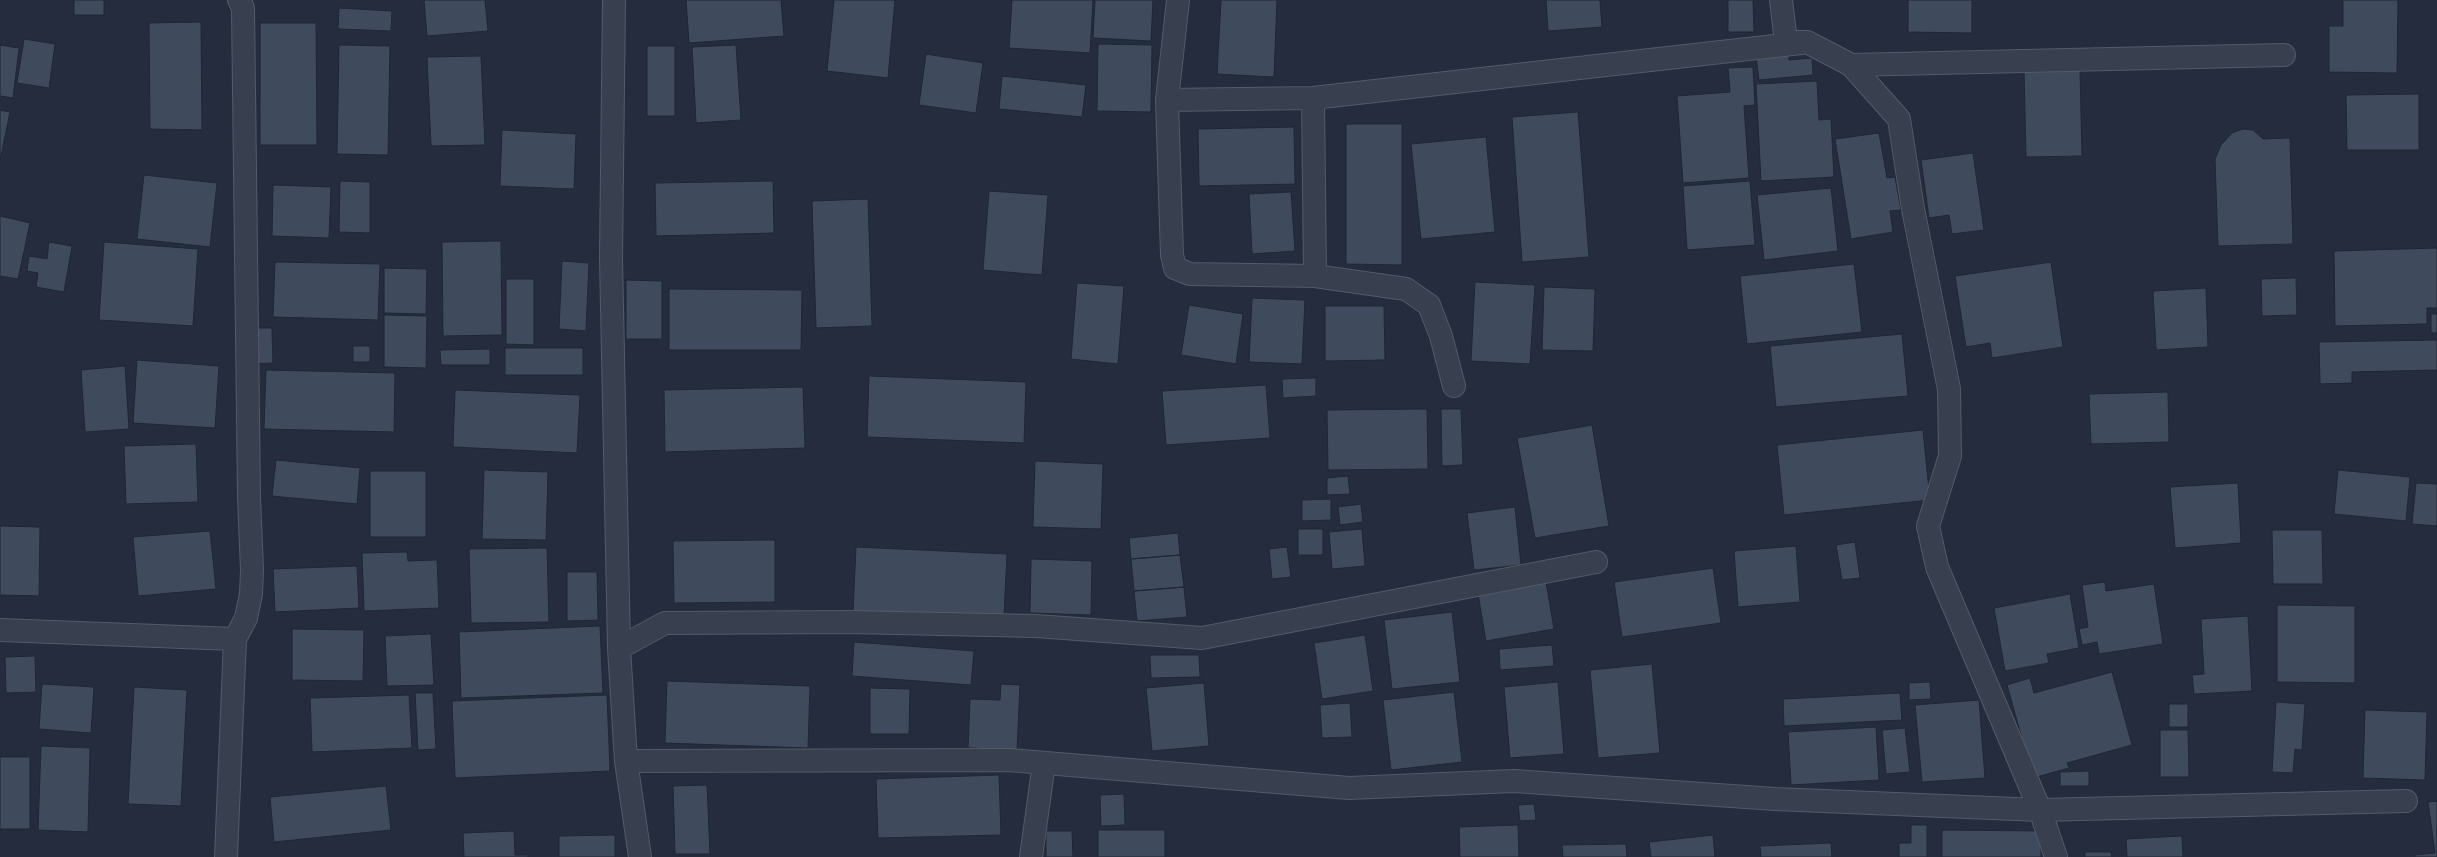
<!DOCTYPE html>
<html>
<head>
<meta charset="utf-8">
<style>
	body { margin:0 }
	canvas { display:block; background:#242c3e }
</style>
</head>
<body>
<canvas width="2437" height="857"></canvas>
<script>
const c = document.querySelector('canvas').getContext('2d');
c.lineJoin = 'round';
function fillPath(path, color) { c.fillStyle = color; c.fill(path, 'evenodd'); }
const shape = rows => new Path2D(rows.map(r => 'M' + r).join(''));
function strokePath(path, color, width, dash) { c.strokeStyle = color; c.lineWidth = width; c.lineCap = dash ? 'butt' : 'round'; c.setLineDash(dash || []); c.stroke(path); }
const building = shape([
	[74,0,104,0,104,15,74,15,74,0],
	[424,0,485,0,488,31,427,36,424,0],
	[686,0,781,0,784,36,689,43,686,0],
	[834,0,895,0,888,78,827,71,834,0],
	[1012,0,1093,0,1090,53,1009,48,1012,0],
	[1095,0,1153,0,1151,41,1093,38,1095,0],
	[1221,0,1277,0,1274,77,1217,74,1221,0],
	[1546,0,1600,0,1602,27,1548,31,1546,0],
	[1728,0,1753,0,1754,32,1728,32,1728,0],
	[1908,0,1972,0,1972,33,1908,32,1908,0],
	[2343,0,2398,0,2397,73,2329,72,2329,26,2343,26,2343,0],
	[339,8,392,11,391,31,338,29,339,8],
	[201,22,202,130,150,129,149,23,201,22],
	[260,23,316,23,317,145,260,145,260,23],
	[24,39,55,44,49,88,17,83,24,39],
	[1098,44,1152,45,1151,112,1097,111,1098,44],
	[0,45,19,48,13,98,0,96,0,45],
	[339,45,390,46,388,155,337,154,339,45],
	[736,45,741,120,696,123,692,47,736,45],
	[647,46,675,46,675,116,647,116,647,46],
	[1789,53,1789,60,1812,58,1813,75,1759,80,1756,56,1789,53],
	[926,54,983,63,976,113,919,105,926,54],
	[481,56,485,145,431,146,427,57,481,56],
	[1753,67,1755,105,1744,106,1749,178,1683,183,1677,96,1730,92,1728,68,1753,67],
	[2080,68,2082,156,2026,157,2024,69,2080,68],
	[1002,76,1086,85,1082,117,999,109,1002,76],
	[1817,81,1819,120,1831,119,1834,177,1761,181,1756,84,1817,81],
	[2419,94,2419,150,2347,150,2346,95,2419,94],
	[0,110,10,112,0,161,0,110],
	[1578,112,1589,257,1522,262,1512,117,1578,112],
	[1346,124,1402,124,1402,265,1346,264,1346,124],
	[1294,127,1295,184,1199,186,1198,129,1294,127],
	[2243,129,2253,130,2263,139,2290,138,2293,244,2218,246,2215,159,2221,145,2232,133,2243,129],
	[502,130,576,134,574,189,500,186,502,130],
	[1879,133,1887,178,1895,177,1901,210,1890,211,1893,232,1851,239,1835,139,1879,133],
	[1486,137,1495,232,1421,239,1411,144,1486,137],
	[1973,153,1984,230,1952,234,1949,215,1929,218,1921,160,1973,153],
	[144,175,217,183,210,247,137,239,144,175],
	[340,181,370,182,370,233,339,232,340,181],
	[773,181,774,233,656,236,655,183,773,181],
	[1750,181,1755,245,1687,250,1683,186,1750,181],
	[273,185,331,187,329,238,272,236,273,185],
	[1831,188,1838,251,1764,260,1757,195,1831,188],
	[989,191,1048,195,1042,275,983,270,989,191],
	[1291,192,1295,251,1252,254,1249,194,1291,192],
	[868,199,872,326,816,328,812,201,868,199],
	[0,216,30,223,18,279,0,276,0,216],
	[501,241,502,335,443,336,442,242,501,241],
	[49,242,72,246,64,292,36,287,38,273,27,271,29,256,47,259,49,242],
	[104,242,198,249,193,326,99,320,104,242],
	[2437,248,2437,308,2427,308,2427,324,2335,326,2334,251,2437,248],
	[562,261,589,263,586,331,559,329,562,261],
	[275,262,380,264,378,320,273,317,275,262],
	[2051,262,2063,347,1992,358,1990,343,1966,347,1955,276,2051,262],
	[1854,264,1862,332,1747,344,1740,276,1854,264],
	[384,268,427,269,426,314,384,313,384,268],
	[2296,278,2297,315,2262,316,2261,279,2296,278],
	[506,279,534,279,534,345,506,344,506,279],
	[626,280,662,281,662,339,626,339,626,280],
	[1475,282,1535,285,1530,364,1471,361,1475,282],
	[1077,283,1124,286,1118,364,1071,359,1077,283],
	[1544,287,1595,289,1593,351,1542,350,1544,287],
	[2206,288,2208,347,2156,350,2153,291,2206,288],
	[669,289,802,290,801,350,669,350,669,289],
	[1252,298,1305,300,1302,364,1249,362,1252,298],
	[1189,305,1243,314,1236,364,1181,355,1189,305],
	[1325,306,1384,306,1385,360,1325,361,1325,306],
	[2431,314,2437,314,2437,333,2431,333,2431,314],
	[384,315,427,316,426,368,384,367,384,315],
	[249,328,272,328,273,363,250,364,249,328],
	[1902,334,1908,396,1776,407,1770,346,1902,334],
	[2437,340,2437,370,2352,372,2352,383,2320,384,2319,342,2437,340],
	[353,346,370,346,370,362,353,362,353,346],
	[505,348,583,348,583,375,505,375,505,348],
	[490,349,490,365,441,365,440,350,490,349],
	[137,360,219,366,215,428,133,423,137,360],
	[125,366,129,429,85,432,81,370,125,366],
	[266,370,395,373,394,432,264,429,266,370],
	[869,376,1026,382,1024,443,867,437,869,376],
	[1316,378,1316,396,1283,398,1282,379,1316,378],
	[1266,385,1270,438,1166,445,1162,391,1266,385],
	[803,387,805,448,665,452,664,390,803,387],
	[455,390,580,395,577,453,453,447,455,390],
	[2168,392,2169,442,2091,444,2089,394,2168,392],
	[1427,409,1428,469,1328,470,1327,410,1427,409],
	[1441,409,1461,409,1463,465,1442,466,1441,409],
	[1592,425,1609,526,1535,538,1517,438,1592,425],
	[1923,430,1930,500,1784,515,1777,445,1923,430],
	[196,444,198,502,126,504,124,446,196,444],
	[276,460,360,468,357,504,272,496,276,460],
	[1035,461,1103,464,1101,529,1033,527,1035,461],
	[484,470,548,472,546,540,482,539,484,470],
	[2338,470,2410,477,2406,521,2334,514,2338,470],
	[370,471,426,471,426,537,370,537,370,471],
	[1348,476,1350,494,1327,495,1327,478,1348,476],
	[2238,483,2241,543,2175,548,2170,487,2238,483],
	[2416,483,2437,484,2437,526,2412,524,2416,483],
	[1331,499,1331,520,1302,521,1302,500,1331,499],
	[1361,504,1363,522,1340,525,1338,507,1361,504],
	[1515,507,1521,565,1474,570,1467,513,1515,507],
	[0,526,40,527,39,596,0,595,0,526],
	[1298,529,1323,529,1323,555,1298,555,1298,529],
	[1362,529,1365,566,1332,569,1329,532,1362,529],
	[2272,530,2322,530,2323,584,2273,584,2272,530],
	[210,531,216,589,138,596,133,537,210,531],
	[1178,533,1180,555,1131,559,1129,538,1178,533],
	[775,540,775,602,674,603,673,541,775,540],
	[1855,542,1860,578,1842,580,1836,545,1855,542],
	[1796,546,1800,602,1738,607,1734,551,1796,546],
	[856,547,1007,554,1004,617,853,611,856,547],
	[1287,547,1291,577,1272,579,1269,549,1287,547],
	[547,548,549,622,471,623,469,549,547,548],
	[407,552,408,561,437,560,439,608,364,611,362,553,407,552],
	[1180,555,1184,587,1134,591,1131,559,1180,555],
	[1031,559,1092,561,1091,615,1030,613,1031,559],
	[357,566,359,608,275,612,273,569,357,566],
	[1713,568,1721,623,1622,637,1614,582,1713,568],
	[567,572,597,572,598,620,567,621,567,572],
	[1546,582,1554,629,1486,641,1478,594,1546,582],
	[2105,582,2106,591,2154,584,2163,644,2099,654,2097,642,2082,645,2079,629,2088,627,2082,585,2105,582],
	[1184,587,1187,617,1137,621,1134,591,1184,587],
	[2070,594,2079,648,2047,654,2049,663,2005,671,1994,608,2070,594],
	[2277,605,2355,606,2355,683,2277,682,2277,605],
	[1452,612,1460,682,1392,689,1384,620,1452,612],
	[2248,616,2252,691,2194,694,2192,675,2204,674,2201,619,2248,616],
	[600,626,603,693,461,698,459,632,600,626],
	[292,629,364,630,363,681,292,680,292,629],
	[431,634,434,685,387,686,385,636,431,634],
	[1365,635,1373,691,1322,699,1314,643,1365,635],
	[854,642,974,651,971,685,852,676,854,642],
	[1552,645,1554,666,1500,670,1499,649,1552,645],
	[1150,655,1199,655,1200,677,1151,678,1150,655],
	[35,656,36,692,6,693,5,657,35,656],
	[1652,664,1660,753,1598,758,1590,670,1652,664],
	[2112,672,2132,745,2067,763,2069,768,2033,778,2007,685,2030,678,2034,693,2112,672],
	[667,681,810,686,808,748,665,743,667,681],
	[1558,682,1564,754,1510,758,1504,687,1558,682],
	[1930,682,1931,699,1909,700,1909,683,1930,682],
	[1204,683,1209,746,1152,751,1146,688,1204,683],
	[42,684,94,687,91,733,39,729,42,684],
	[1001,684,1020,685,1017,750,968,748,970,699,1000,700,1001,684],
	[134,687,187,690,181,806,128,804,134,687],
	[870,688,910,689,909,734,870,734,870,688],
	[1454,692,1462,762,1391,770,1383,700,1454,692],
	[415,693,433,693,436,749,418,750,415,693],
	[1900,693,1902,720,1784,726,1783,699,1900,693],
	[409,695,412,748,312,752,310,698,409,695],
	[607,695,610,771,455,778,452,701,607,695],
	[1979,700,1985,778,1922,782,1915,705,1979,700],
	[2276,702,2305,704,2302,750,2295,749,2293,773,2272,772,2276,702],
	[1350,703,1352,737,1322,738,1320,705,1350,703],
	[2169,704,2188,704,2188,727,2169,727,2169,704],
	[2365,710,2427,712,2425,780,2363,778,2365,710],
	[1876,727,1879,780,1791,785,1788,732,1876,727],
	[1905,728,1910,772,1886,774,1882,730,1905,728],
	[2160,730,2188,730,2189,777,2160,777,2160,730],
	[41,746,90,748,88,832,38,830,41,746],
	[0,757,30,757,30,829,0,829,0,757],
	[2089,771,2089,786,2060,786,2060,772,2089,771],
	[999,775,1001,835,878,838,876,779,999,775],
	[707,785,710,854,675,854,673,786,707,785],
	[386,786,391,830,274,842,270,797,386,786],
	[1124,794,1125,825,1101,826,1100,795,1124,794],
	[2437,801,2437,857,2415,857,2415,855,2435,853,2428,802,2437,801],
	[1534,804,1536,820,1520,821,1518,805,1534,804],
	[1518,825,1519,857,1460,857,1459,827,1518,825],
	[1911,825,1927,825,1927,857,1899,857,1899,843,1911,843,1911,825],
	[1098,830,1165,830,1165,857,1098,857,1098,830],
	[1942,830,2041,831,2041,857,1942,857,1942,830],
	[514,831,515,855,528,855,528,857,464,857,463,833,514,831],
	[1046,831,1072,831,1073,857,1046,857,1046,831],
	[615,835,615,857,559,857,559,836,615,835],
	[1713,835,1715,857,1651,857,1649,842,1713,835],
	[2182,836,2183,857,2127,857,2126,839,2182,836],
	[1831,843,1832,857,1761,857,1760,846,1831,843],
	[1626,844,1627,857,1563,857,1562,845,1626,844],
	[2085,852,2111,852,2112,857,2085,857,2085,852]
]);
fillPath(building, '#404a5d');
strokePath(building, '#1f2635', 1);
const minor = shape([
	[614,0,611,258,619,648,626,761,640,857],
	[1178,0,1167,100,1172,255,1175,268,1190,274,1315,276,1406,289,1429,305,1441,336,1454,386],
	[1781,0,1786,42,1807,42,1851,65,1899,119,1913,209,1949,389,1950,456,1928,526,1937,567,2040,810,2056,857],
	[1851,65,2284,55],
	[1313,98,1315,276],
	[1167,100,1313,98,1801,43],
	[0,630,235,639],
	[619,648,665,623,849,622,1036,626,1202,638,1596,562],
	[626,761,1009,760,1349,788,1514,781,1775,799,2040,810,2406,801],
	[226,857,235,639,246,618,251,594,252,570,249,497,243,8,239,0],
	[1031,857,1044,763]
]);
strokePath(minor, '#535a69', 24);
strokePath(minor, '#383f4e', 22);
</script>
</body>
</html>
